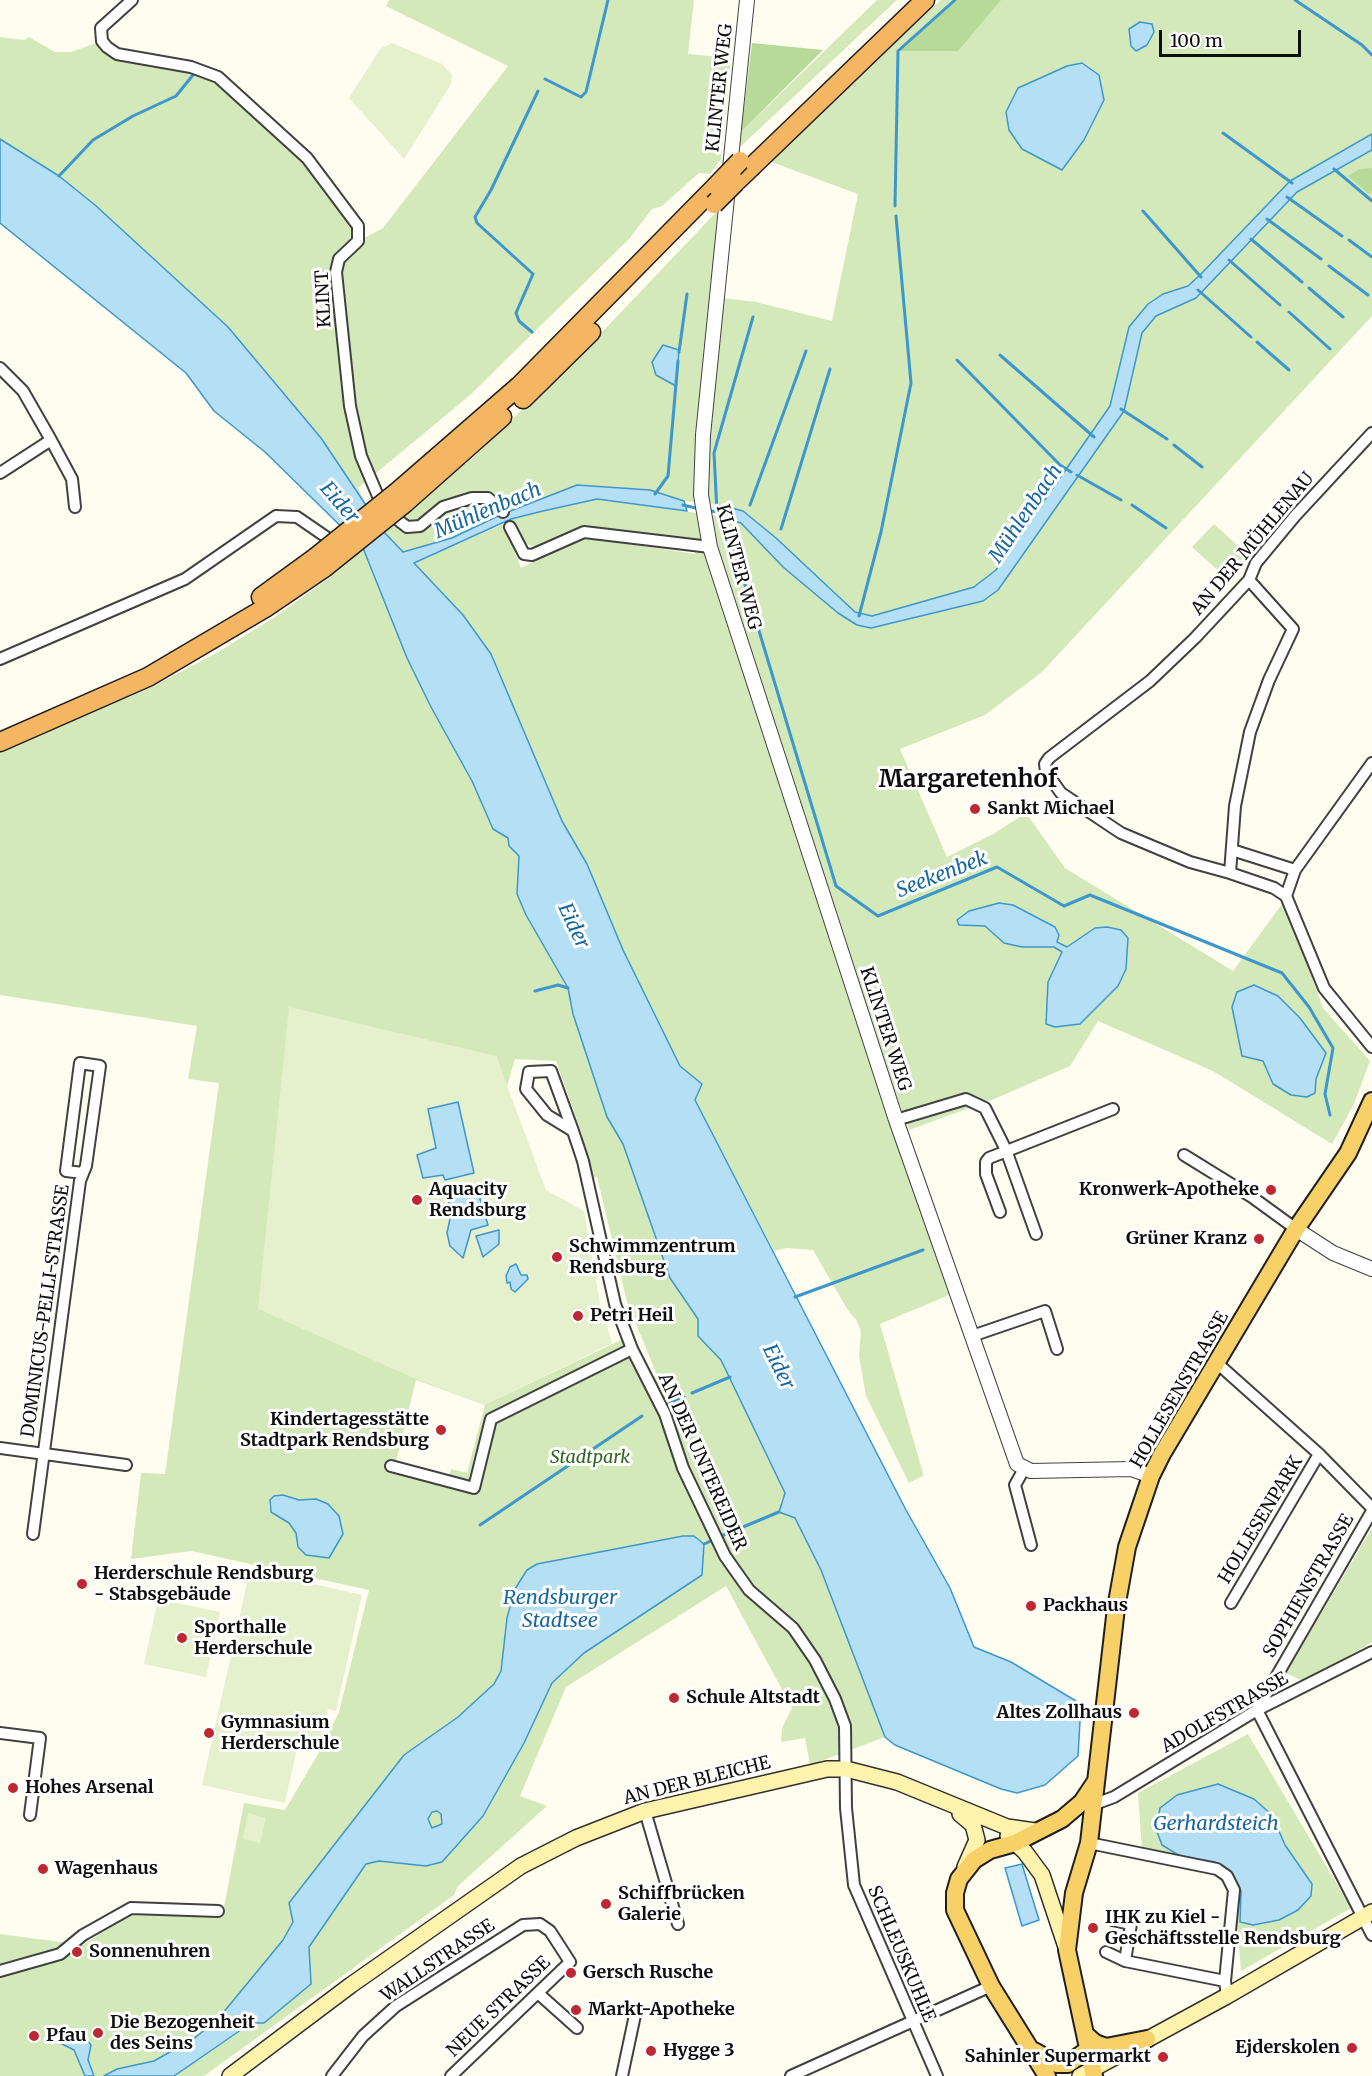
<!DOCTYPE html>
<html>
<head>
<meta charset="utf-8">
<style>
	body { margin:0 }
	#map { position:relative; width:1372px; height:2076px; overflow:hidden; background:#fffcf0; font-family:Merriweather,serif }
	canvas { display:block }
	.scale { position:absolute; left:1159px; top:30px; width:142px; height:27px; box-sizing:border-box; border:3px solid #0e0e0e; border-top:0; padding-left:8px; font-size:18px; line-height:21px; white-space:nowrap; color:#0e0e0e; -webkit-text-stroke:4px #fff; paint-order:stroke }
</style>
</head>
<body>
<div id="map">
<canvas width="1372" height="2076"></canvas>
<div class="scale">100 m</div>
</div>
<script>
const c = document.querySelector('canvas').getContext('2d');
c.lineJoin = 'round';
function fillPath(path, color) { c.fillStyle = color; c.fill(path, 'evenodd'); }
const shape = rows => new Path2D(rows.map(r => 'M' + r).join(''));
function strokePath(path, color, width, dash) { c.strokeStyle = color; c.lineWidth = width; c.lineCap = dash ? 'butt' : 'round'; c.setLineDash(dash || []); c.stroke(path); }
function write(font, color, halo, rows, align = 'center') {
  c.font = font + ' Merriweather,serif'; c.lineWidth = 6; c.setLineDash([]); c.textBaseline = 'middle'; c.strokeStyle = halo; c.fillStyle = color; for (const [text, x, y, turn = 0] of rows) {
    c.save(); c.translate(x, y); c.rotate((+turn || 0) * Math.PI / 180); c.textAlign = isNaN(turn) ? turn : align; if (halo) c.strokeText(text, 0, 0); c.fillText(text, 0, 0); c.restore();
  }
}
fillPath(shape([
	[389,0,694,0,688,54,731,58,721,159,710,174,699,173,662,206,652,209,629,239,469,396,358,488,366,506,321,438,228,327,95,205,59,176,0,139,0,37,24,40,29,37,55,52,71,52,102,41,107,47,218,77,307,158,358,226,359,241,383,228,508,66,386,6],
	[877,0,897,0,740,147,741,132],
	[941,0,1372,0,1372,134,1290,181,1200,275,1188,286,1163,294,1129,327,1110,406,996,570,974,587,872,616,855,612,743,511,716,504,684,501,650,490,577,485,504,513,452,538,403,552,384,532,477,454,605,329,720,208,715,240,731,225,723,298,756,302,832,321,858,194,766,160],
	[1081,63,1099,75,1018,88,1067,66],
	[1372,150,1372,316,1042,672,985,715,900,749,947,857,993,834,1026,813,1065,868,1233,971,1282,904,1296,934,1323,1008,1370,1061,1354,1104,1332,1144,1213,1071,1098,1021,1070,1066,994,1099,909,1130,905,1113,891,1121,949,1295,880,1324,923,1473,923,1476,909,1483,866,1396,859,1356,861,1331,856,1319,849,1312,813,1250,787,1248,774,1251,695,1100,702,1084,680,1066,623,950,587,864,562,821,491,654,463,615,414,563,504,524,521,568,586,537,695,554,692,541,584,528,539,547,524,544,511,519,597,499,718,516,741,523,783,567,838,613,857,625,983,601,1124,411,1142,333,1156,316,1196,298,1297,192],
	[1214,524,1247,554,1225,577,1192,547],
	[363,548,407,658,431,707,472,781,493,829,508,838,509,846,519,856,517,895,526,915,568,988,573,1014,607,1117,623,1144,670,1278,698,1319,698,1336,721,1360,785,1493,780,1502,786,1516,795,1518,821,1570,885,1737,810,1765,805,1738,781,1742,782,1728,792,1708,726,1586,566,1687,520,1796,547,1806,458,1886,454,1895,204,2076,174,2076,311,1984,309,1947,366,1863,379,1861,426,1866,442,1862,483,1816,524,1743,552,1683,584,1653,702,1575,507,1618,501,1671,494,1684,458,1717,404,1755,283,1940,218,2019,196,2037,154,2061,117,2069,104,2076,0,2076,0,1934,83,1945,134,1912,223,1912,244,1803,285,1810,318,1754,339,1712,369,1590,191,1551,131,1559,141,1473,165,1474,219,1083,188,1079,197,1026,0,995,0,751,150,688,213,655,272,619,328,579],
	[496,1056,507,1086,515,1059,556,1061,581,1131,593,1178,597,1177,627,1302,657,1375,644,1381,623,1339,499,1398],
	[416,1380,485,1405,467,1473,451,1469,449,1477,396,1462],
	[283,1495,299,1500,316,1499,296,1533,289,1523,269,1507,270,1500,274,1496],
	[1372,1528,1372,1642,1305,1682,1286,1673],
	[1248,1734,1351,1908,1241,1971,1237,1923,1238,1890,1229,1875,1142,1850,1138,1793],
	'427 1820a8 8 0 1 1 16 0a8 8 0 1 1-16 0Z'
]), '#d4e9ba');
fillPath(shape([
	[955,0,1001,0,958,51,898,51],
	[752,43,823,50,741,132],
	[1372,168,1372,191,1369,194,1348,176,1359,169]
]), '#b8da99');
fillPath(shape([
	[392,43,442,64,452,75,451,84,404,159,349,98,380,49],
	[289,1007,496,1056,546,1190,584,1211,600,1304,612,1343,485,1405,416,1379,258,1309],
	[250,1570,362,1595,336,1711,328,1709,319,1749,298,1744,285,1803,202,1785],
	[158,1599,220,1612,206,1677,144,1664],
	[248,1813,266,1818,260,1843,243,1839]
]), '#e5f0cc');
const water = shape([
	[1140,22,1152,24,1154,32,1147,45,1136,51,1131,46,1129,29,1140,22],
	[1082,63,1099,75,1104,100,1084,140,1062,170,1022,149,1009,130,1006,112,1018,88,1067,66,1082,63],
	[1372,134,1372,150,1297,192,1196,298,1156,316,1142,333,1124,411,998,590,983,601,871,628,857,625,838,613,783,567,741,523,718,516,716,504,743,511,776,538,855,612,872,616,974,587,996,570,1110,406,1129,327,1148,304,1163,294,1188,286,1200,275,1290,181,1372,134],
	[0,139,59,176,95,205,228,327,321,438,384,532,403,552,452,538,500,515,577,485,650,490,684,501,687,511,597,499,543,511,511,519,414,563,463,615,491,654,562,821,587,864,623,950,680,1066,702,1084,695,1100,906,1510,950,1588,974,1647,1011,1662,1081,1704,1078,1756,1045,1785,1017,1793,1001,1789,895,1745,885,1737,821,1570,795,1518,779,1512,785,1493,721,1360,698,1336,698,1319,670,1278,623,1144,607,1117,573,1014,568,988,526,915,517,894,519,856,509,846,508,838,493,829,472,781,431,707,407,658,363,548,265,452,214,411,186,373,0,223,0,139],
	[663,345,679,350,676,386,656,375,652,362,663,345],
	[999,903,1013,905,1055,927,1059,935,1057,942,1067,947,1095,928,1107,927,1121,930,1128,938,1126,969,1118,986,1080,1024,1055,1027,1046,1024,1048,982,1062,952,1054,947,1022,947,1004,943,985,926,959,925,957,920,969,911,999,903],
	[1254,985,1278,996,1300,1018,1326,1053,1316,1079,1315,1093,1307,1097,1291,1095,1273,1084,1263,1061,1242,1056,1232,1007,1237,992,1254,985],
	[458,1102,474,1173,445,1180,443,1175,423,1178,417,1155,436,1148,428,1109,458,1102],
	[476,1186,488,1225,471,1230,463,1258,450,1246,447,1233,451,1214,447,1193,476,1186],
	[499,1230,499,1244,483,1257,476,1236,499,1230],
	[516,1264,521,1275,527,1275,528,1279,515,1292,511,1289,510,1282,507,1283,506,1276,510,1267,516,1264],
	[283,1495,299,1500,316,1499,328,1504,339,1516,343,1534,329,1558,306,1555,298,1547,296,1533,289,1523,271,1512,270,1500,274,1496,283,1495],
	[683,1536,694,1536,704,1544,702,1575,584,1653,552,1683,524,1743,483,1816,442,1862,426,1866,379,1861,366,1864,309,1947,311,1984,264,2023,251,2023,174,2076,104,2076,117,2069,154,2061,196,2037,218,2019,283,1940,293,1922,289,1903,404,1755,458,1717,494,1684,501,1671,507,1618,515,1589,527,1570,537,1564,683,1536],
	[437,1811,441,1814,442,1824,432,1828,428,1819,432,1812,437,1811],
	[1218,1784,1254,1799,1272,1815,1285,1845,1312,1884,1311,1896,1298,1910,1279,1920,1253,1925,1240,1922,1241,1891,1227,1869,1215,1862,1180,1856,1162,1845,1156,1829,1160,1808,1177,1795,1218,1784],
	[1022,1864,1039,1920,1022,1926,1005,1868,1022,1864],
	[75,2034,84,2036,91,2045,88,2060,94,2076,85,2076,74,2050,54,2040,75,2034]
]);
fillPath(water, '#b5dff5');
strokePath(water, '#3d97cc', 1.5);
strokePath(shape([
	[1295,0,1362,45,1372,55],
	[545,79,581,97,586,92,608,0],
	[1223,133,1292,183],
	[1334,169,1372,201],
	[59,176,93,140,133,116,176,96,193,75],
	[1287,197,1342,236],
	[895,206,898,51,955,0],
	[1143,211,1201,277],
	[1267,219,1321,259],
	[1251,239,1302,282],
	[1349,240,1372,257],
	[1229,260,1280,305],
	[1329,266,1368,295],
	[1309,288,1343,317],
	[1198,290,1251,337],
	[1289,312,1330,349],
	[532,332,519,321,516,313,533,274,477,223,475,217,491,190,538,91],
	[1257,342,1289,370],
	[679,352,687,294],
	[1000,355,1094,437],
	[957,360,1060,465,1071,472],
	[1121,409,1167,439],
	[1174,445,1202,467],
	[1077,475,1121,500],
	[655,494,668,476,678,361],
	[683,505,700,509],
	[750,505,806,351],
	[1132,505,1166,528],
	[707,510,721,513],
	[717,512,714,453,753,317],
	[781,529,830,369],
	[731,538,836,886,878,916,997,867,1064,906,1090,895,1282,973,1309,1007,1333,1048,1325,1094,1330,1115],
	[859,616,881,532,911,383,896,216],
	[535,991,558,985,568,988],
	[795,1297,923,1250],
	[692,1393,730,1377],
	[670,1403,684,1397],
	[480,1525,642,1416],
	[719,1537,779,1512],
	[704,1544,713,1540]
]), '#3d97cc', 3);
const minor = shape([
	[132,0,101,28,102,41,107,47,117,54,191,67,218,77,307,158,358,226,358,241,339,259,336,272,350,406,361,456,383,508,407,527,420,526,443,507,472,498,488,498,503,512],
	[0,368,23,391,51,440,0,473],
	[51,440,72,479,75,507],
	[510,527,524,554,532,555,584,532,710,547],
	[1249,580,1293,629,1269,680,1250,732,1235,806,1230,873,1274,888,1286,896,1324,988,1372,1047],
	[0,659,185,579,276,516,297,517,329,539,334,546],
	[1232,850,1295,870],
	[1230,873,1190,862,1121,833,1061,793,1046,772,1045,764,1049,758,1150,681,1195,638,1249,580,1256,563,1295,516,1372,433],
	[1286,896,1295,870,1372,763],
	[896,1120,966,1099,985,1108,1006,1150,1036,1234],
	[573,1131,547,1115,526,1089,529,1072,551,1071,573,1131,583,1161,615,1304,632,1349,665,1414,683,1468,725,1556,749,1590,793,1628,815,1660,835,1699,845,1726,846,1808,854,1885,937,2076],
	[1184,1155,1252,1197,1296,1229],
	[1000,1212,986,1174,986,1162,989,1158,1113,1109],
	[972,1336,1045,1311,1057,1349],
	[1217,1363,1319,1454,1372,1508],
	[0,1448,126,1465],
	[391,1466,474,1488,491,1419,632,1349],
	[1024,1469,1015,1485,1031,1545],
	[33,1534,80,1181,86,1166,100,1066,80,1063,66,1171,83,1173],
	[1231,1603,1319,1454],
	[1257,1710,1372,1935],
	[1257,1710,1372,1511],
	[0,1733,40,1738,30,1815],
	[1095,1804,1114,1797,1257,1710,1372,1652],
	[645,1811,678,1924],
	[1089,1843,1217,1869,1227,1876,1234,1890,1225,1981,1227,1996],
	[1112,1920,1131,1924,1125,1961],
	[1106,1952,1125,1961,1225,1981],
	[0,1971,60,1954,83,1935,131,1908,218,1911],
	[539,1994,577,2028],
	[332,2076,363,2036,396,2006,523,1925,540,1924,550,1931,570,1962,451,2076],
	[622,2076,635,2015],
	[791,2076,991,1986]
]);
const tertiary = shape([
	[747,0,703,435,701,495,710,547,896,1120,1017,1464,1031,1471,1131,1469,1151,1476],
	[1296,1229,1333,1253,1372,1269]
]);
const secondary = shape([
	[960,1814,973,1825,977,1840,965,1867],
	[1008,1836,1025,1852,1042,1875,1067,1950],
	[230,2076,351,1985,521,1866,576,1838,645,1811,827,1769,846,1769,897,1782,1007,1827,1035,1831],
	[1080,2076,1227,1996,1372,1912]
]);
const primary = shape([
	[1086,2035,1095,2043,1106,2047,1147,2039],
	[1034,2051,1057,2064,1068,2064,1083,2053],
	[1047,2076,991,1986,955,1910,955,1893,959,1879,974,1860,990,1850,1015,1843,1062,1819,1082,1802,1096,1781],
	[1094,2076,1067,1950,1074,1893,1089,1843,1116,1608,1127,1547,1151,1476,1162,1454,1296,1229,1348,1153,1372,1101]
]);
const trunk = shape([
	[738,180,925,0],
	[523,399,591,332],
	[397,492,519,386,716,186],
	[405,503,502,417],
	[261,597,316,557],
	[0,742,148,677,265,608,324,568]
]);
strokePath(minor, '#414141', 14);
strokePath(tertiary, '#414141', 16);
strokePath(secondary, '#303030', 18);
strokePath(primary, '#1f1f1f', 20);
strokePath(trunk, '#1f1f1f', 21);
strokePath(minor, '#fff', 10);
strokePath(tertiary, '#fff', 14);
strokePath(secondary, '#fef3ac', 15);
strokePath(primary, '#f7d068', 16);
strokePath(trunk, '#f4b662', 18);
const trunkBridge = shape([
	[716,186,740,161],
	[714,204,736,182],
	[316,557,397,492],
	[324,568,405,503]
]);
strokePath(trunkBridge, '#1f1f1f', 21, []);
strokePath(trunkBridge, '#f4b662', 18);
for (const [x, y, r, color] of [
	[975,809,6,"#bd2832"],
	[1271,1190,6,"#bd2832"],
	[417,1200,6,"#bd2832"],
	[1259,1239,6,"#bd2832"],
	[557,1257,6,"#bd2832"],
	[578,1316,6,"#bd2832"],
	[441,1430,6,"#bd2832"],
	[82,1584,6,"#bd2832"],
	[1031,1606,6,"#bd2832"],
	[182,1638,6,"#bd2832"],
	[674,1698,6,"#bd2832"],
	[1134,1713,6,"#bd2832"],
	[209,1733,6,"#bd2832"],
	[13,1788,6,"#bd2832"],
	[43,1869,6,"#bd2832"],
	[606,1904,6,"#bd2832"],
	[1093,1928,6,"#bd2832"],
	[77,1952,6,"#bd2832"],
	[571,1973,6,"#bd2832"],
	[576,2010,6,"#bd2832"],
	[98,2033,6,"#bd2832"],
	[34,2036,6,"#bd2832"],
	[1352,2048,6,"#bd2832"],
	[651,2051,6,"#bd2832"],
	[1163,2057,6,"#bd2832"]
]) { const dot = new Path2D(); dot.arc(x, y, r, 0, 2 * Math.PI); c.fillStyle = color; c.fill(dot); strokePath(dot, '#fff', 2); }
write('18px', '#0e0e0e', '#fff', [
	["KLINTER WEG",720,88,-84],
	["KLINT",324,299,-93],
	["AN DER MÜHLENAU",1253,544,-50],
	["KLINTER WEG",738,567,75],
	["KLINTER WEG",885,1029,72],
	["DOMINICUS-PELLI-STRASSE",46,1311,-82],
	["HOLLESENSTRASSE",1180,1390,-60],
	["AN DER UNTEREIDER",702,1462,66],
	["HOLLESENPARK",1261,1520,-59],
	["SOPHIENSTRASSE",1309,1586,-60],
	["ADOLFSTRASSE",1225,1713,-30],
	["AN DER BLEICHE",697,1781,-14],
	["SCHLEUSKUHLE",901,1954,67],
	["WALLSTRASSE",438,1961,-34],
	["NEUE STRASSE",499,2007,-44]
]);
write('bold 18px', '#0e0e0e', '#fff', [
	["Sankt Michael",987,809],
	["Aquacity",429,1190],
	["Rendsburg",429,1211],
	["Kronwerk-Apotheke",1259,1190,"right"],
	["Grüner Kranz",1247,1239,"right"],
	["Schwimmzentrum",569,1247],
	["Rendsburg",569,1268],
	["Petri Heil",590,1316],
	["Kindertagesstätte",429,1420,"right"],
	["Stadtpark Rendsburg",429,1441,"right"],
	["Herderschule Rendsburg",94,1574],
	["- Stabsgebäude",94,1595],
	["Packhaus",1043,1606],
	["Sporthalle",194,1628],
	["Herderschule",194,1649],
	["Schule Altstadt",686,1698],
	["Altes Zollhaus",1122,1713,"right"],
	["Gymnasium",221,1723],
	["Herderschule",221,1744],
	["Hohes Arsenal",25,1788],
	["Wagenhaus",55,1869],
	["Schiffbrücken",618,1894],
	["Galerie",618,1915],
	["IHK zu Kiel -",1105,1918],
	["Geschäftsstelle Rendsburg",1105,1939],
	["Sonnenuhren",89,1952],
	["Gersch Rusche",583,1973],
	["Markt-Apotheke",588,2010],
	["Die Bezogenheit",110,2023],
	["des Seins",110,2044],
	["Pfau",46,2036],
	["Ejderskolen",1340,2048,"right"],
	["Hygge 3",663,2051],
	["Sahinler Supermarkt",1151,2057,"right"]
], 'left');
write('italic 18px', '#2f661f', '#fff', [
	["Stadtpark",590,1458]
]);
write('italic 20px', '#18689f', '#fff', [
	["Eider",339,503,49],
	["Mühlenbach",488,511,-23],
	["Mühlenbach",1026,514,-56],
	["Seekenbek",942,875,-21],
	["Eider",573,926,65],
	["Eider",778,1367,64],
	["Rendsburger",560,1598],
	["Stadtsee",560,1621],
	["Gerhardsteich",1216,1824]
]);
write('bold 24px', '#0e0e0e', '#fff', [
	["Margaretenhof",968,780]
]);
</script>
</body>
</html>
